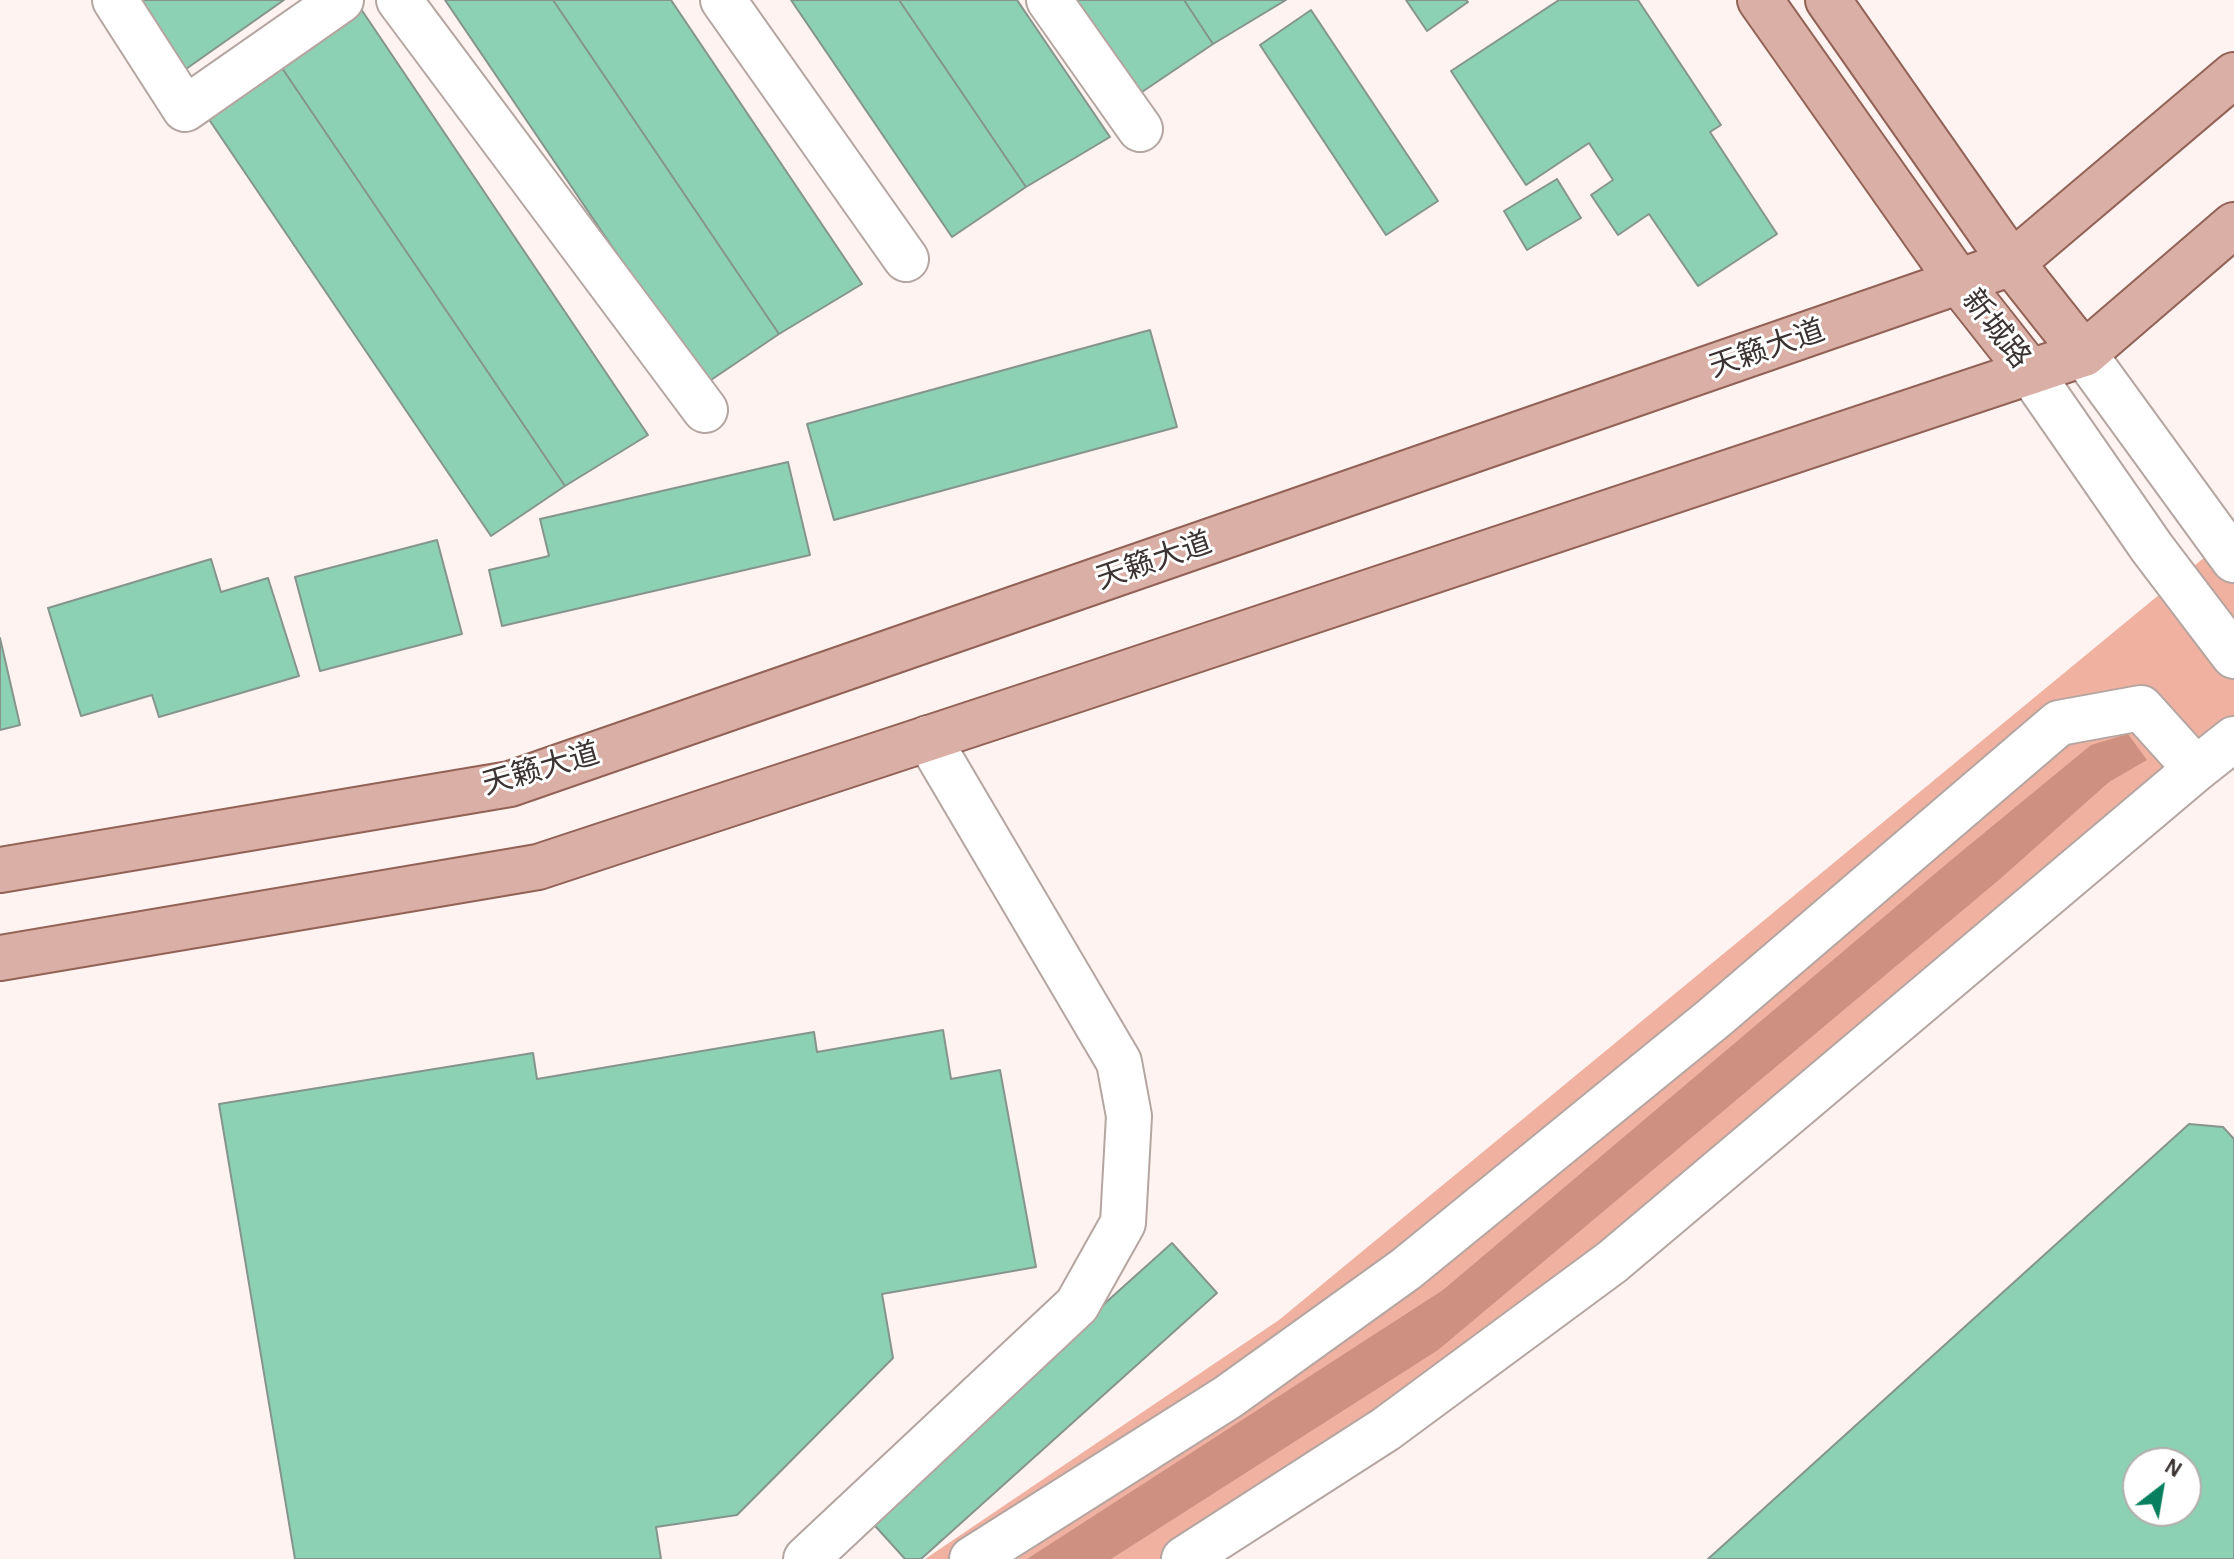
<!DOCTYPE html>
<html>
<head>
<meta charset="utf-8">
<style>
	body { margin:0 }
	#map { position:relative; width:2234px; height:1559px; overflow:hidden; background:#fef3f1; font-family:"Alegreya Sans",sans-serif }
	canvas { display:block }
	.north { position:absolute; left:2122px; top:1447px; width:80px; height:80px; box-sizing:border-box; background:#fff; border:2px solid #b1aead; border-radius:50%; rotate:31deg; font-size:22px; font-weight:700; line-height:32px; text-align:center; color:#3b3433 }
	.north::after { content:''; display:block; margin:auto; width:28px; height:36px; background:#087f5e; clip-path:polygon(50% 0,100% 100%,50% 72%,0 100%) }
</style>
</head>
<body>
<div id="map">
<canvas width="2234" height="1559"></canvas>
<div class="north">N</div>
</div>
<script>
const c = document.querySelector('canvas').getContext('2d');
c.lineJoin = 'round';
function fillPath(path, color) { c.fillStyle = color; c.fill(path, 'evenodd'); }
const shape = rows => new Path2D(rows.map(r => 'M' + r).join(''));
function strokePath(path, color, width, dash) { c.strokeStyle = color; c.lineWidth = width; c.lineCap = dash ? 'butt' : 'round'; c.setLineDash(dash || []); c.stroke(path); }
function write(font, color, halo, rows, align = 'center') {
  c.font = font + ' "Alegreya Sans","Noto Sans SC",sans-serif'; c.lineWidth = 6; c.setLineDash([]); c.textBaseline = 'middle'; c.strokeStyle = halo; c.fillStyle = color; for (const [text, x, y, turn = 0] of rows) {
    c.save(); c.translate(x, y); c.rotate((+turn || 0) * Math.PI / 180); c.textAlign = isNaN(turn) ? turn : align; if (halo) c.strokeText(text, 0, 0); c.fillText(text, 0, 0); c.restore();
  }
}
fillPath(shape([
	[2234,533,2234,739,1612,1262,1184,1559,925,1559,1279,1320]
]), '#f0b1a1');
fillPath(shape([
	[2128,734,2147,760,2109,782,2000,879,1438,1350,1111,1559,1027,1559,1443,1290,1950,861,2091,745]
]), '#ce9081');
const building = shape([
	[137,0,284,0,186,69,137,0],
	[445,0,553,0,779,334,705,384,445,0],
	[553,0,671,0,862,284,779,334,553,0],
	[791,0,899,0,1026,187,952,237,791,0],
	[899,0,1017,0,1110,137,1026,187,899,0],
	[1076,0,1184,0,1213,44,1139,94,1076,0],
	[1184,0,1286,0,1213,44,1184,0],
	[1406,0,1466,0,1468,2,1427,31,1406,0],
	[1559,0,1638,0,1721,125,1710,132,1777,234,1698,286,1649,214,1618,235,1591,195,1613,180,1589,143,1526,185,1451,71,1559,0],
	[361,9,648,435,565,486,282,68,361,9],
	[1311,10,1438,201,1386,235,1260,45,1311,10],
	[282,68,565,486,491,536,208,118,282,68],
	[1557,179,1581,218,1527,250,1504,211,1557,179],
	[1150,330,1177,427,834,520,807,424,1150,330],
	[788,462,810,555,502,626,489,570,549,556,540,519,788,462],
	[437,540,462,634,320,671,295,577,437,540],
	[211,559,221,592,268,578,299,676,159,717,152,695,81,716,48,608,211,559],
	[0,638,20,725,0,730,0,638],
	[943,1030,951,1079,1000,1070,1036,1267,882,1294,893,1358,737,1515,656,1527,661,1559,295,1559,219,1104,533,1053,537,1079,814,1032,817,1052,943,1030],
	[2189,1124,2223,1127,2234,1139,2234,1559,1708,1559,2189,1124],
	[2138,1463,2186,1463,2186,1511,2138,1511,2138,1463],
	[1172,1243,1217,1293,921,1559,905,1559,867,1517,1172,1243]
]);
fillPath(building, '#8dd1b4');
strokePath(building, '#86948e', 2);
const minor = shape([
	[115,0,185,109,341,0],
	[399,0,705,410],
	[723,0,906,259],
	[1049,0,1140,129],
	[2084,354,2234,560],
	[2030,372,2152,548,2234,656],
	[806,1559,1077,1305,1123,1223,1129,1116,1119,1062,928,738],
	[972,1559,1228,1397,1406,1269,1714,1018,2059,723,2141,708,2196,769],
	[1184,1559,1386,1429,1612,1262,2196,769,2234,739]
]);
const major = shape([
	[1760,0,1959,282,2030,372],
	[1828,0,2012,263,2084,354],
	[0,870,510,784,2012,263,2234,75],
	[0,958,538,867,1078,689,2084,354,2234,225]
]);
strokePath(minor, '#b5a5a1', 48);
strokePath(major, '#926256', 48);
strokePath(minor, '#fff', 44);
strokePath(major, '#daafa5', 44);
write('30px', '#3b3433', '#fff', [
	["新城路",1996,329,52],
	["天籁大道",1767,349,-19],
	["天籁大道",1154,561,-19],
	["天籁大道",541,769,-16]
]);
</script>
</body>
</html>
